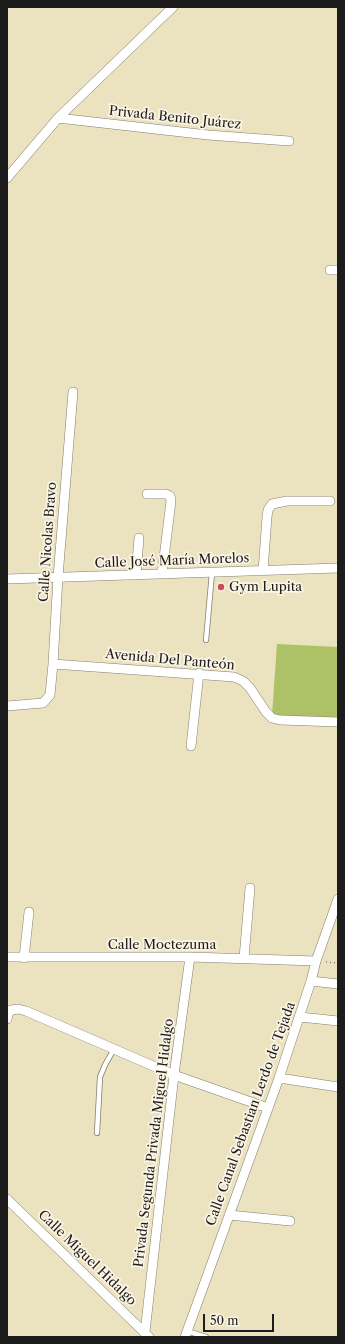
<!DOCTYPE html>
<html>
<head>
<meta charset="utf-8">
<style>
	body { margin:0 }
	#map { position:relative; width:345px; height:1344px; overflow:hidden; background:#ebe2c0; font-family:"Libre Caslon Text",serif }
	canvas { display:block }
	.frame { position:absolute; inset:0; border:8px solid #1c1c1c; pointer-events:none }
	.scale { position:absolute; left:203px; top:1314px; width:71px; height:18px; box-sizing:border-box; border:2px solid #1c1c1c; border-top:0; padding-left:5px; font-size:12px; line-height:14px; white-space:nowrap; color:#1c1c1c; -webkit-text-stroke:3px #fcf5e5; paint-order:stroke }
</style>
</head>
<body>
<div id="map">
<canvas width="345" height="1344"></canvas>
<div class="frame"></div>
<div class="scale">50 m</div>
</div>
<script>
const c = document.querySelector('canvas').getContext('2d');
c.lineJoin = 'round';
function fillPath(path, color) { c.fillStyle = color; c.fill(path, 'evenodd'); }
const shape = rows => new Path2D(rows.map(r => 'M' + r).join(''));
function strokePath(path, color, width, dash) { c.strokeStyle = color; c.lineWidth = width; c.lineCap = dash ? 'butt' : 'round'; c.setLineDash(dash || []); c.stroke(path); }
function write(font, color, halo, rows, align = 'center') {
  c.font = font + ' "Libre Caslon Text",serif'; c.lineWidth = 3.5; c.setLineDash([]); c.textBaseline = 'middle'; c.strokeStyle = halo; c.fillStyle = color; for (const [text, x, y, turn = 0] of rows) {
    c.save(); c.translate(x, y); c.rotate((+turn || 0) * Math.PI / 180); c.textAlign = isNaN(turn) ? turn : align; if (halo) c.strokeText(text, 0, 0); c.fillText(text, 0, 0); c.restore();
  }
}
fillPath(shape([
	[277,644,338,647,338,719,272,715]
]), '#adc266');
const service = shape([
	[206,640,212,573],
	[97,1133,100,1077,105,1065,114,1049],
	[187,1331,206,1337]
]);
const minor = shape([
	[58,118,208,135,289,141],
	[7,178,58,118,173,7],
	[330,270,338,270],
	[147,494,166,494,170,496,171,501,162,574],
	[263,571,267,517,268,510,272,504,287,501,330,501],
	[136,575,139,538],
	[7,579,338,568],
	[53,664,234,677,243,681,250,688,266,712,272,718,280,720,338,722],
	[7,706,43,703,50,695,53,664,58,577,73,392],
	[191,746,199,673],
	[7,957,190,957,316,961],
	[24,958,29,912],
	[244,958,250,888],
	[311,981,338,984],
	[300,1017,338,1021],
	[7,1019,8,1014,11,1010,18,1009,26,1011,174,1075,268,1108],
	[279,1078,338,1087],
	[7,1199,149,1337],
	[229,1215,290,1221],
	[145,1332,174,1075,190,957],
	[185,1337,279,1078,311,981,316,961,338,899]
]);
strokePath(service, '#847f6e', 6);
strokePath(minor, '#847f6e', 10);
strokePath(shape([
	[326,962,338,963]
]), '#847f6e', 1.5, [1, 3]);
strokePath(service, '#fff', 4.5);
strokePath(minor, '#fff', 9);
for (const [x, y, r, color] of [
	[221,587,4,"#d1495b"]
]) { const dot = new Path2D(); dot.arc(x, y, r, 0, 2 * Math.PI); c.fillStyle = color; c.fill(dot); strokePath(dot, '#fcf5e5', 1.5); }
write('13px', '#1c1c1c', '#fcf5e5', [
	["Privada Benito Juárez",175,118,6],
	["Calle Nicolas Bravo",48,542,-86],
	["Calle José María Morelos",172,561,-2],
	["Avenida Del Panteón",170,660,5],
	["Calle Moctezuma",162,945],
	["Calle Canal Sebastian Lerdo de Tejada",251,1114,-70],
	["Privada Segunda Privada Miguel Hidalgo",154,1143,-83],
	["Calle Miguel Hidalgo",87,1258,44]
]);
write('13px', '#1c1c1c', '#fcf5e5', [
	["Gym Lupita",229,587]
], 'left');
</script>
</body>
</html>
